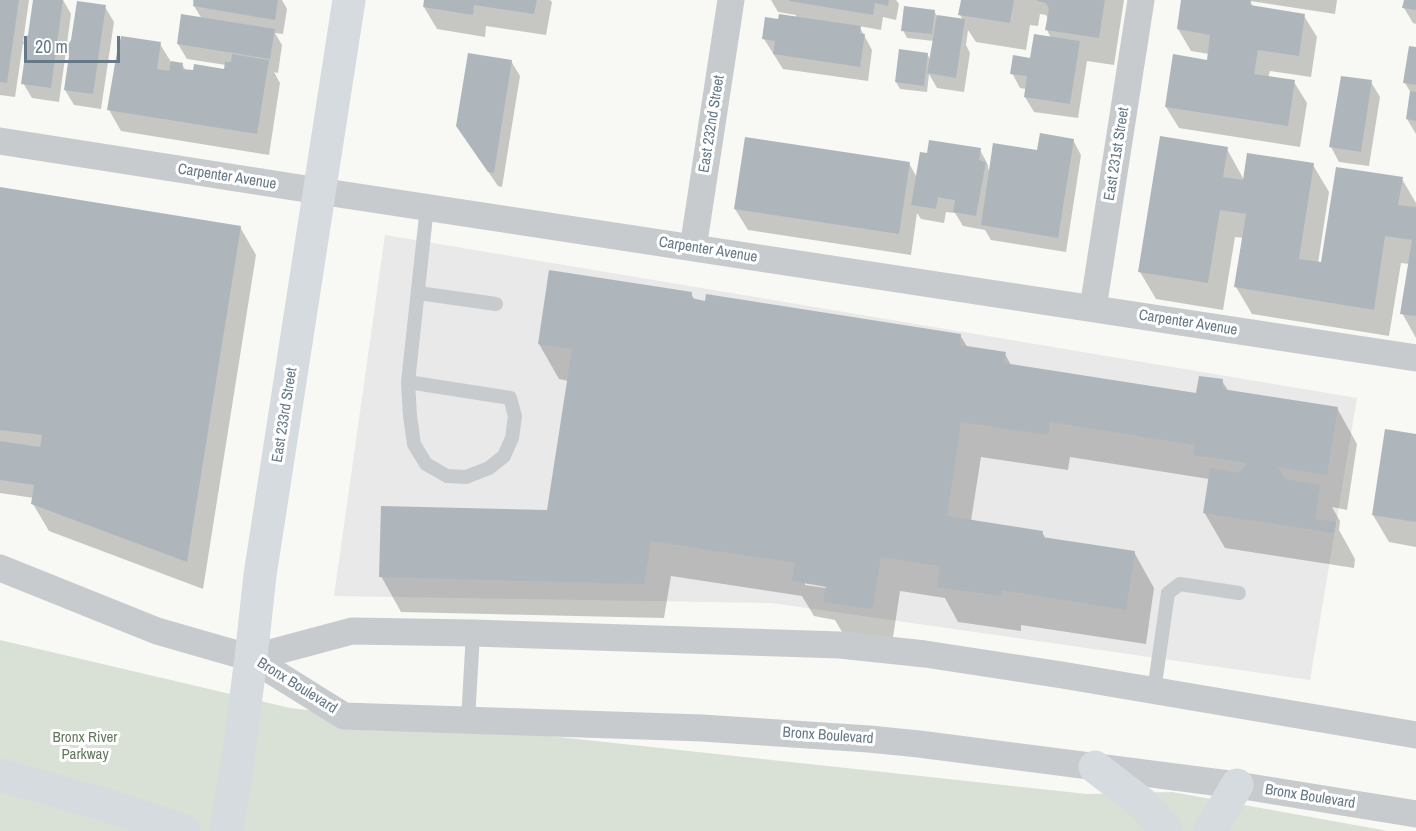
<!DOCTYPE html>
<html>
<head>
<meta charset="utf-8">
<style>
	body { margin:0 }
	#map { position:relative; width:1416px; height:831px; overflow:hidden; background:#f8f8f4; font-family:"Archivo Narrow",sans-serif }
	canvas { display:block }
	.scale { position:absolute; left:24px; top:36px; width:96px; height:27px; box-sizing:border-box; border:3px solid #657987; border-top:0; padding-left:8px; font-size:18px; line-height:21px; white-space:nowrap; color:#657987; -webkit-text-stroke:4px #fff; paint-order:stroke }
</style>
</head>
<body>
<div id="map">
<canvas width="1416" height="831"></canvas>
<div class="scale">20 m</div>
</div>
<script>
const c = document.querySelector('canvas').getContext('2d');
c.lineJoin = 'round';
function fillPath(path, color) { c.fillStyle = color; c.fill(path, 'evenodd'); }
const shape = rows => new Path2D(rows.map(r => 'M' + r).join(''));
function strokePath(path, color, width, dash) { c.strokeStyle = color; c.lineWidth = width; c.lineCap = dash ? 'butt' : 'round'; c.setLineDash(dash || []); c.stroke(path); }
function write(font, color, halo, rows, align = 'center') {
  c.font = font + ' "Archivo Narrow",sans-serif'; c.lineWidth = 6; c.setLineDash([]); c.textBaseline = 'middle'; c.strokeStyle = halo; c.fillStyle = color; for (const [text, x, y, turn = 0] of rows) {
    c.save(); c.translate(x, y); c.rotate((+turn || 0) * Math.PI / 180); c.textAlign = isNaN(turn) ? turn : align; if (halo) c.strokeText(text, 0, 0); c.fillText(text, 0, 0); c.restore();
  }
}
fillPath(shape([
	[385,235,1357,398,1310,680,772,603,334,596]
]), '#e8e9e8');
fillPath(shape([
	[0,640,290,708,1087,794,1172,792,1388,831,0,831]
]), '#d9e0d5');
fillPath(shape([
	[0,0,29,0,23,42,29,36,34,0,63,0,71,14,59,102,32,98,23,83,27,50,23,43,15,97,0,95],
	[193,0,282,0,287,9,283,34,275,33,282,45,278,73,274,72,280,83,269,155,121,131,109,110,160,44,171,62,182,64,186,71,225,71,226,65,187,59,178,44,202,19,194,6],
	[425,0,550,0,552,2,546,35,486,26,485,37,437,29,424,7],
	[771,0,896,0,899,4,896,20,883,17,881,30,859,26,872,50,868,81,783,69,764,39,796,18,796,15,778,12],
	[962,0,1124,0,1114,65,1087,61,1078,118,1034,112,1025,97,1026,89,1020,88,1012,73,1031,60,1051,38,1047,30,1048,19,1046,15,1040,14,1038,26,1030,25,1026,50,976,42,968,30,966,45,970,53,964,92,937,88,929,74,927,92,900,89,896,82,927,54,931,61,934,41,907,38,903,30,934,11,937,16,963,20,960,15],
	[1183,0,1337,0,1335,14,1250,1,1254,8,1304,16,1317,37,1311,77,1270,71,1268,78,1294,82,1307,103,1300,147,1179,128,1166,107,1208,61,1209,54,1191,51,1178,29],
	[1405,0,1416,0,1416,24,1413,23,1404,8],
	[105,7,114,22,101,109,74,105,65,90],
	[1416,49,1416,134,1407,119,1411,93,1405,83],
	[511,61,520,76,502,187,498,186,467,141],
	[1371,82,1380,97,1369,166,1339,162,1331,147],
	[1073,140,1081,155,1066,252,991,240,985,230,963,226,955,213,946,212,944,223,921,219,917,213,911,255,748,230,735,209,909,163,917,178,928,154,980,150,988,165,988,168,990,173,1038,152],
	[1227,149,1244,180,1313,165,1329,192,1318,263,1322,264,1402,179,1416,203,1416,338,1402,313,1410,264,1401,263,1389,336,1252,314,1236,287,1244,238,1235,237,1223,310,1156,299,1140,272],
	[0,189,240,227,256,255,203,589,49,531,33,504,34,498,0,493],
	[691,293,695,301,960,335,968,348,1005,354,1011,365,1198,394,1222,381,1229,392,1337,408,1357,444,1347,510,1332,507,1340,521,1339,530,1355,559,1354,568,1225,548,1204,512,1209,479,1070,457,1068,470,981,457,971,521,1042,532,1046,539,1134,552,1154,588,1146,644,1021,625,1021,631,958,622,945,598,900,591,892,644,845,637,835,620,814,616,802,596,671,576,664,618,401,612,381,576,548,512,568,381,559,379,539,344],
	[805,582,834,586,833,589,805,585],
	[1416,435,1416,547,1389,542,1373,515]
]), '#0003');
fillPath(shape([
	[0,0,19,0,7,83,0,82],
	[33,0,63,0,51,88,21,84,26,49,24,47,25,38,28,35],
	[194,0,278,0,275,20,193,6],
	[424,0,537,0,534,14,474,5,473,15,423,7],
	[789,0,889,0,888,6,875,3,873,15,789,1],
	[961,0,1014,0,1010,23,958,15],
	[1037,0,1105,0,1099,38,1045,30,1049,9,1046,3,1037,1],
	[1181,0,1251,0,1250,5,1305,14,1299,56,1258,50,1254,74,1295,80,1288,126,1165,107,1173,54,1207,60,1210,35,1177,29],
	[1404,0,1416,0,1416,10,1402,8],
	[77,1,106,5,93,94,64,90,69,56,68,53,68,45,71,40],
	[904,6,935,10,932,34,901,31],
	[181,14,275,29,270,59,177,44],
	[779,14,861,26,860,33,865,34,860,67,773,54,775,41,762,39,765,17,778,19],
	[937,15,965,19,956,78,927,73],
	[1034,34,1080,41,1070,104,1024,97,1027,76,1010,74,1013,55,1030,58],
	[121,36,161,42,157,69,169,71,171,61,183,63,182,69,193,70,194,64,224,69,225,62,231,62,232,54,269,60,257,134,107,110,118,46,119,46],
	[1409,46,1416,47,1416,85,1403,83],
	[899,49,928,53,924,86,895,82],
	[468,53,512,60,494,173,488,172,456,126],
	[1341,76,1372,80,1361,152,1329,147],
	[1410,91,1416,92,1416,121,1406,119],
	[1040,133,1074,139,1058,238,981,225,993,143,1037,150],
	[1160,136,1228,147,1223,177,1243,180,1247,153,1314,163,1299,259,1321,262,1336,167,1403,177,1398,205,1416,207,1416,316,1400,314,1412,240,1385,236,1374,310,1234,287,1246,214,1220,210,1208,283,1138,272],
	[745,137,910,162,899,234,734,209],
	[929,140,981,148,979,160,986,162,976,216,953,212,955,200,947,199,938,197,936,209,911,205,920,152,927,153],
	[0,187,241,226,187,562,31,504,34,485,0,480,0,441,40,447,42,435,0,430],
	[549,270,692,292,691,298,705,301,706,294,961,334,960,345,1006,352,1004,363,1196,393,1199,376,1223,379,1222,389,1338,407,1327,475,1278,467,1285,479,1320,485,1315,519,1336,522,1334,533,1203,513,1210,468,1238,473,1247,463,1193,455,1195,445,1050,422,1048,435,961,422,947,516,1043,531,1042,537,1135,551,1126,610,1002,590,1001,596,937,587,940,566,881,557,872,609,823,602,826,587,792,581,795,563,651,541,644,584,379,577,381,506,547,510,572,349,538,344],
	[1385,429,1416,434,1416,522,1372,515]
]), '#aeb6bc');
strokePath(shape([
	[418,293,496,304],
	[408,382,510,398,515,416,512,438,504,456,489,468,466,477,447,476,426,464,414,444,410,416,408,382,427,207],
	[1154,691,1168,593,1180,584,1239,593],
	[468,720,473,633]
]), '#c7cbce', 14);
strokePath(shape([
	[0,141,319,191,1416,358],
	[693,248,731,0],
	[1093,308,1141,0],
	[0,568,157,631,251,658,344,716,702,728,869,739,919,744,1237,785,1416,814],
	[251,658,352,631,473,633,840,645,925,654,1062,675,1416,735]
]), '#c7cbce', 27);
strokePath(shape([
	[226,831,237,767,251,658,260,575,349,0]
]), '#d6dbdf', 33);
strokePath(shape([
	[1095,767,1143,804,1162,825,1166,831],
	[0,775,102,804,184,831],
	[1210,831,1237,785]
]), '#d6dbdf', 33);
write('15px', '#657987', '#fff', [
	["East 232nd Street",712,124,-81],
	["East 231st Street",1117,154,-81],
	["Carpenter Avenue",227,177,9],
	["Carpenter Avenue",708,250,9],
	["Carpenter Avenue",1188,323,9],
	["East 233rd Street",285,415,-81],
	["Bronx Boulevard",297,686,32],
	["Bronx Boulevard",828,736,4],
	["Bronx Boulevard",1310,797,9]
]);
write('15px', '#667960', '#fff', [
	["Bronx River",85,738],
	["Parkway",85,755]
]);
</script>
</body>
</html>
